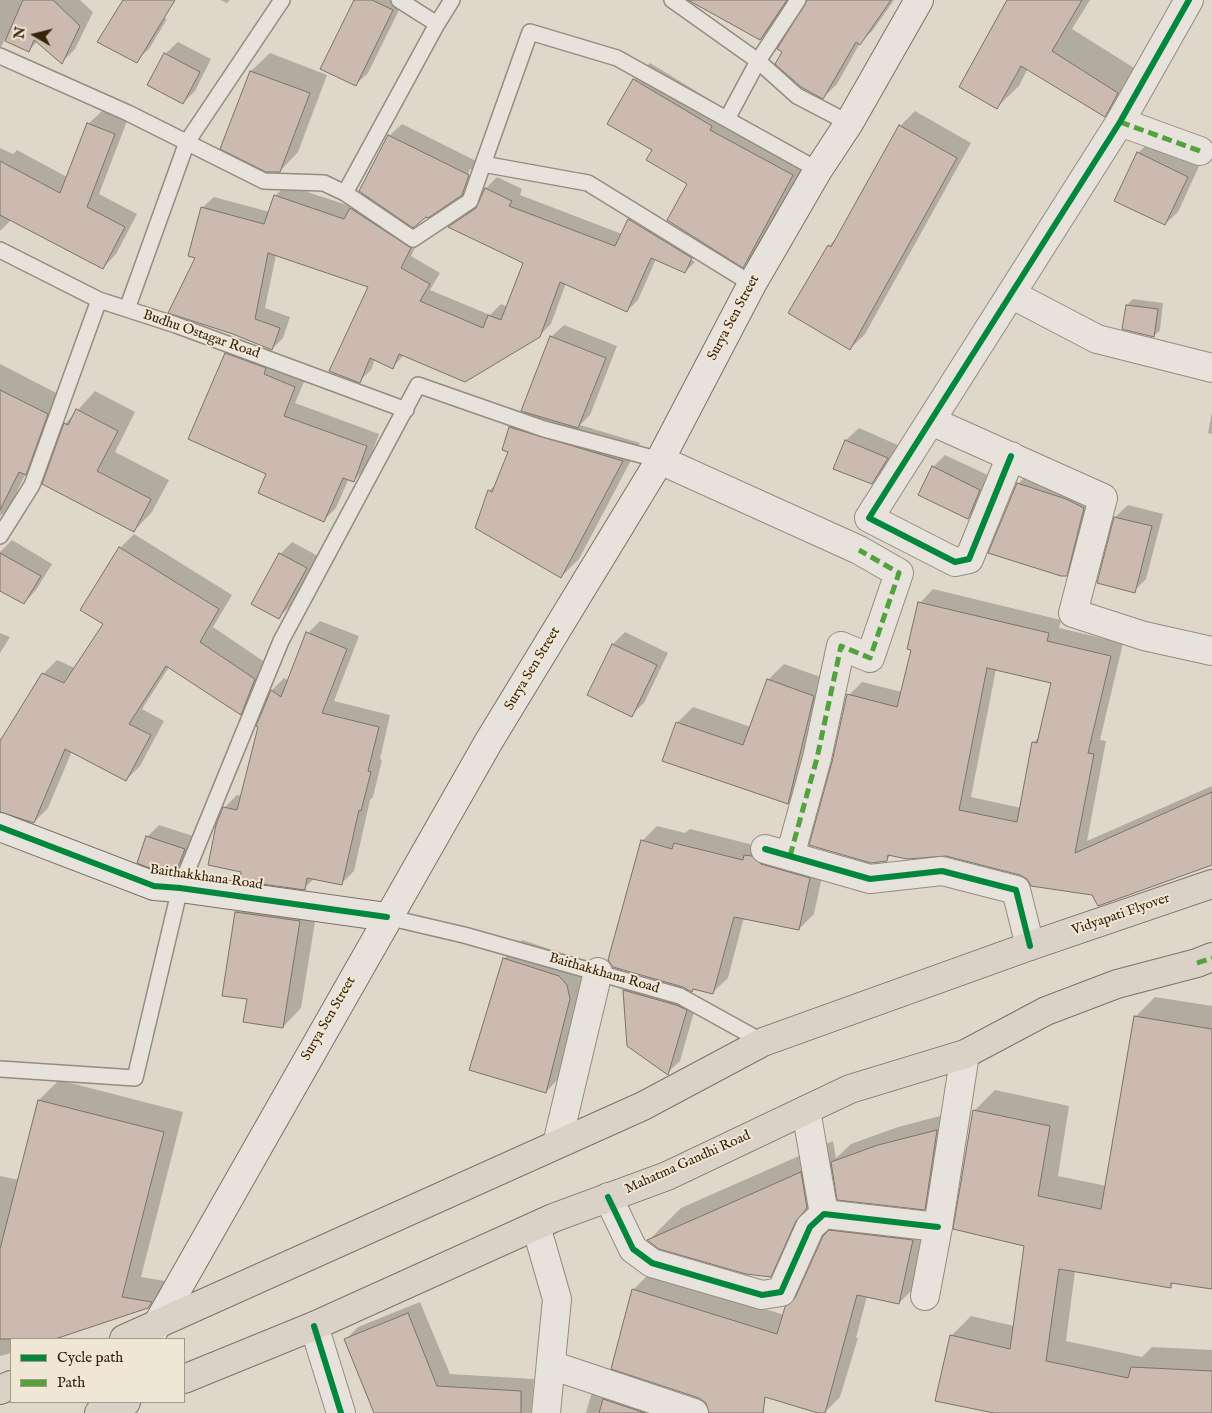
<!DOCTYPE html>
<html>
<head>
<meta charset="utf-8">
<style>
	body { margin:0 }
	#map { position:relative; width:1212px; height:1413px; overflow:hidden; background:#dfd7c9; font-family:"IM FELL English",serif }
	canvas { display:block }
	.legend { position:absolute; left:10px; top:1338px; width:175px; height:65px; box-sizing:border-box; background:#f0e6d6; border:1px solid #a69884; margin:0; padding:6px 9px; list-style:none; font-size:15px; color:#37230a }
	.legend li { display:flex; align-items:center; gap:10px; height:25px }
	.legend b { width:25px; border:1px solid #a69884 }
	.north { position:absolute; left:10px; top:10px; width:50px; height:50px; -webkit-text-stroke:4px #f0e6d6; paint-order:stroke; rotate:278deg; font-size:14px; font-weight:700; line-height:20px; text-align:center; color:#37230a }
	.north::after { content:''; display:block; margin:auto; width:18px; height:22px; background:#37230a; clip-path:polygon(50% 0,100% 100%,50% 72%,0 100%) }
</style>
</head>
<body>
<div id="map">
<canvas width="1212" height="1413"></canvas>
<ul class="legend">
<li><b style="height:6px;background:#00873e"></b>Cycle path</li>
<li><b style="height:6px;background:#53a23e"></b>Path</li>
</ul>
<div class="north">N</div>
</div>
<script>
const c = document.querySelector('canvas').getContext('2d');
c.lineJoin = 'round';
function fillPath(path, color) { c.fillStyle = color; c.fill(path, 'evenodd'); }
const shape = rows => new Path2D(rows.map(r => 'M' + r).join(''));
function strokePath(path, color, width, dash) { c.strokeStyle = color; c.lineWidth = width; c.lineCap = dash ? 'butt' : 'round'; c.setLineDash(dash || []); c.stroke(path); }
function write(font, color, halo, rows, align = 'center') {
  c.font = font + ' "IM FELL English",serif'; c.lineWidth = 4; c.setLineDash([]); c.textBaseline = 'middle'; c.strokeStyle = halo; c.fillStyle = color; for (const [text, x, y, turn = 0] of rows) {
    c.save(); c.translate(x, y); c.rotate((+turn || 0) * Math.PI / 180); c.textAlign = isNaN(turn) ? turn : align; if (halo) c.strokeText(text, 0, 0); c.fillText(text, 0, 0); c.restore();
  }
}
fillPath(shape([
	[0,0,80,0,93,12,75,49,62,62,37,42,29,50,5,39,0,49],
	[220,0,230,0,227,3],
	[356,0,404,0,368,73,355,85],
	[707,0,790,0,774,25,760,39],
	[808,0,894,0,873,30,860,43,837,84,823,98],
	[1008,0,1090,0,1072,29,1139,71,1126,94,1104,116,1028,68,1019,86,997,107],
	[128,2,167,19,149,49,136,61],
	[178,42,211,59,195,91,183,103,165,54],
	[270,53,327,75,298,152,280,171,222,148,251,71],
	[650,63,727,110,725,113,809,159,759,250,743,266,688,184,654,150,609,124,634,79],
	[102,111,127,121,99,194,137,214,116,254,103,268,11,220,0,231,0,148,13,154,17,150,67,177,88,124],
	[915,111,971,143,865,334,850,349,829,246,838,237,900,126],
	[402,124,480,163,474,181,465,190,472,170,470,169,462,191,465,191,461,194,426,215,389,136],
	[1151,140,1200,164,1178,212,1165,224,1138,153],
	[497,177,522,189,520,195,622,234,629,219,640,208,702,247,697,260,631,219,631,222,695,262,685,272,656,259,638,300,627,311,566,283,551,324,539,336,404,355,393,367,375,359,371,370,359,381,369,287,276,255,265,308,290,317,283,338,272,349,197,258,202,208,214,197,270,212,275,196,286,185,353,207,421,236,411,256,440,273,430,290,490,315,501,304,508,307,525,262,450,227,479,204,486,188],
	[1133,299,1163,303,1160,330,1154,336,1127,305],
	[564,325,617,346,590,415,580,425,640,443,579,559,561,577,489,491,497,483,509,451,511,428,527,411,551,337],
	[238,341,307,375,295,403,379,434,366,468,354,480,349,478,336,508,324,520,268,473,226,354],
	[0,364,64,397,43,456,26,473,9,508,0,516],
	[95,391,135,412,115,452,169,480,152,512,134,531,44,484,65,424],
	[1212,412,1212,434,1208,433],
	[859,428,900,446,884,470,872,483,834,468,846,440],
	[945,455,992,477,981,505,968,517,933,467],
	[1036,465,1101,488,1085,556,1066,574,1018,484],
	[1128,505,1163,514,1146,579,1134,591,1098,582,1115,517],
	[134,534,232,595,213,627,269,665,254,700,240,714,169,667,142,709,164,721,140,766,126,780,72,751,48,808,34,822,0,811,0,738,2,740,43,674,57,660,75,668,104,623,120,548],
	[12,540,52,564,36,590,24,603,0,589,0,552],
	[292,542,318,556,291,605,279,617,280,554],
	[933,589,1061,620,1059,628,1123,643,1100,740,1106,741,1087,841,1212,786,1212,864,1098,905,1093,894,946,855,891,855,886,860,833,762,849,695,862,682,902,692,913,649,920,603],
	[996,669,1053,682,1040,736,1033,743,1021,808,971,797],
	[320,621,359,636,334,701,390,715,380,759,382,760,373,797,370,800,354,871,341,884,315,878,304,888,243,871,224,808,237,795,242,796,260,726,258,725,272,690,284,678,289,681,308,633],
	[625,632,668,653,644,703,631,715,589,695,613,644],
	[0,633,10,637,0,653],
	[784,664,829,680,803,787,788,803,677,723,693,707,751,727,768,680],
	[159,825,196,837,188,858,176,871,147,837],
	[657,826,685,833,690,829,825,863,814,914,799,929,744,917,728,978,712,993,694,988,692,990,642,841],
	[255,894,318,903,301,1008,283,1027,248,998,223,995,236,912],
	[522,940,577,958,585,967,564,1073,546,1092,504,959],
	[636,978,698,998,680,1061,667,1073,629,1046,624,990],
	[1155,997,1212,1006,1212,1288,1174,1283,1170,1286,1075,1271,1066,1341,1142,1357,1152,1347,1212,1350,1212,1413,1002,1413,951,1336,971,1316,1014,1326,1026,1245,955,1228,975,1110,995,1090,1069,1106,1058,1176,1107,1186,1135,1017],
	[59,1080,183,1112,141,1277,171,1282,148,1307,51,1339,11,1339,11,1353,0,1356,0,1176,19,1180,39,1100],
	[955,1112,943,1190,924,1208,835,1179,828,1187,803,1243,770,1276,649,1240,681,1208,833,1141,836,1158,851,1144,898,1127],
	[847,1215,929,1224,915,1287,899,1303,867,1296,856,1338,858,1338,840,1397,824,1413,633,1290,650,1273,784,1315,798,1296,824,1237],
	[420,1302,450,1374,534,1379,531,1413,375,1413,345,1340,358,1327],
	[603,1383,687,1413,586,1413,591,1395]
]), '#0003');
const building = shape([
	[23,0,53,0,80,26,62,64,34,40,29,52,5,41,23,0],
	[123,0,175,0,137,63,97,42,123,0],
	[354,0,372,0,393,10,356,86,320,69,354,0],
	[688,0,787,0,760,40,688,0],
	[807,0,891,0,860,45,856,42,823,99,801,87,775,64,782,52,777,49,807,0],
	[1007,0,1082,0,1052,51,1118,93,1105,117,1021,66,997,109,959,87,1007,0],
	[164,53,200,72,183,104,147,85,164,53],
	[250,71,310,93,280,172,266,172,220,149,250,71],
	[633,79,712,126,710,130,793,175,743,268,667,220,687,184,646,160,652,150,607,124,633,79],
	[87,123,115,134,87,207,125,227,103,269,0,215,0,161,60,193,87,123],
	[899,125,957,158,850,350,788,313,828,245,831,247,899,125],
	[388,135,469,175,462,195,428,218,426,217,413,228,359,191,388,135],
	[1137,152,1188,177,1165,225,1114,201,1137,152],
	[485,188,512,201,509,206,615,246,628,219,692,258,685,273,651,258,627,312,560,282,540,337,465,382,399,354,393,369,370,358,360,383,329,371,368,287,268,253,255,319,280,328,272,350,233,334,168,313,195,258,188,256,201,207,264,224,274,195,344,219,350,208,411,248,401,268,430,284,420,301,483,328,488,315,501,320,523,263,448,227,476,208,485,188],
	[1126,305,1158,309,1154,337,1122,329,1126,305],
	[550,336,606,358,578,428,521,411,550,336],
	[225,353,266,368,264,374,295,387,284,416,367,446,354,482,343,478,324,522,258,493,266,474,188,439,225,353],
	[0,390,48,414,26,475,19,472,0,510,0,390],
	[76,409,118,431,97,471,151,499,134,532,42,484,64,423,68,425,76,409],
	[509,427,623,461,561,578,475,528,488,490,492,492,508,452,502,450,509,427],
	[845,440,888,458,872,484,833,469,845,440],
	[932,466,980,490,968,519,918,495,932,466],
	[1017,483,1066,499,1084,508,1067,576,1061,576,988,553,1017,483],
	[1114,517,1152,526,1135,593,1097,583,1114,517],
	[119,547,219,609,200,642,255,679,241,715,166,666,129,724,151,735,126,781,65,749,34,823,0,812,0,741,42,673,64,683,103,624,80,610,119,547],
	[0,553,41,576,24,604,0,591,0,553],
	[279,553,307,568,279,619,251,604,279,553],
	[918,602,1049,633,1047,641,1111,656,1088,753,1094,754,1075,853,1212,792,1212,865,1098,906,1092,895,1031,886,1027,879,1020,875,946,856,907,859,888,855,887,861,871,863,809,845,832,762,847,694,897,707,911,650,907,649,918,602],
	[987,668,1051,683,1037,743,1032,742,1017,822,959,810,987,668],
	[306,632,347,649,322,713,379,727,368,771,371,772,361,811,359,810,342,885,307,878,305,890,240,881,241,872,208,865,216,825,223,807,237,810,258,727,256,726,271,690,281,697,306,632],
	[612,644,657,665,632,717,587,695,612,644],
	[767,679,814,696,788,804,662,761,676,722,743,745,767,679],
	[146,836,185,849,176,872,157,871,137,863,146,836],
	[641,840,672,849,674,843,743,860,744,855,752,856,761,864,810,878,799,930,734,917,713,994,693,989,692,992,683,987,613,967,608,960,641,840],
	[235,912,300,921,283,1028,243,1022,247,999,222,996,235,912],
	[503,958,559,976,567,985,570,999,546,1093,469,1070,503,958],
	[623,990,676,1005,687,1010,668,1075,627,1046,623,990],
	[1134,1016,1212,1029,1212,1289,1171,1283,1171,1288,1059,1269,1046,1361,1128,1378,1131,1367,1212,1371,1212,1413,994,1413,935,1401,950,1335,1010,1349,1024,1246,953,1229,973,1110,1050,1126,1038,1196,1101,1209,1134,1016],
	[38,1100,164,1132,122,1297,152,1302,148,1308,55,1339,0,1339,0,1249,38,1100],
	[937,1130,925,1210,837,1200,831,1162,878,1145,937,1130],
	[801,1172,807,1208,796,1221,771,1277,746,1274,659,1249,647,1240,801,1172],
	[829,1230,913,1240,899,1304,857,1295,825,1413,818,1413,765,1397,763,1413,709,1413,706,1403,699,1398,611,1369,632,1289,777,1334,785,1307,795,1298,823,1236,829,1230],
	[408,1313,437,1386,521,1391,521,1413,374,1413,344,1339,408,1313],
	[603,1399,645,1413,599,1413,603,1399]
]);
fillPath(building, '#ccbab0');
strokePath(building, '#7a7368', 1);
const lane = shape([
	[672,0,758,61,797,96,849,123],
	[437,24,452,0],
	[0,56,128,113,264,181,324,183,345,193,413,239,470,201,483,164,588,183,752,284],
	[727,119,758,61,798,0],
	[483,164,530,32,617,58,818,170],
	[345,193,437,24,399,0],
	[0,250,99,300,176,325,406,410],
	[127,309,187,142,282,0],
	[0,536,32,485,99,300],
	[387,917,464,935,680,996,763,1042],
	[0,1069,135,1078,180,888,281,641,418,385,544,429,660,460]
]);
const street = shape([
	[1120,122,1200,151],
	[1011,294,1097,339,1212,368],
	[931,421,1103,498,1073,613,1144,636,1212,651],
	[1011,456,969,559,955,562,869,518,1120,122,1189,0],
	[660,460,859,550,899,573,870,658,841,646,817,758,790,856],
	[765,849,870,879,942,871,1016,890,1030,946],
	[806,1110,824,1214],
	[557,1144,598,972],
	[608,1197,633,1249,652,1263,762,1295,781,1292,810,1227,824,1214,938,1227],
	[536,1226,557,1299,546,1413],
	[925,1296,938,1227,965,1054],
	[314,1326,341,1413],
	[551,1365,694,1413]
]);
const secondary = shape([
	[0,827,154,886,180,888,387,917],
	[150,1337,489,741,660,460,752,284,818,170,849,123,919,0]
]);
const primary = shape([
	[124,1339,643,1106,763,1042,1030,946,1212,884],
	[184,1379,314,1326,553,1218,667,1176,850,1089,965,1054,1046,1011,1117,984,1197,963,1212,957],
	[0,1390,11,1385],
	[99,1413,126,1402]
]);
strokePath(lane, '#938c81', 18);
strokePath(street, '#938c81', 30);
strokePath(secondary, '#7a7368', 30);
strokePath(primary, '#7a7368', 30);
strokePath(lane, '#e7e2db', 15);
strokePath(street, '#e7e2db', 28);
strokePath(secondary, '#e7e2db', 28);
strokePath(primary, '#dad2c6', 28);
strokePath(shape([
	[1120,122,1200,151],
	[790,856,817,758,841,646,870,658,899,573,859,550],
	[1197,963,1212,958]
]), '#53a23e', 5, [10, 5]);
strokePath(shape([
	[1011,456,969,559,955,562,869,518,1120,122,1189,0],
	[0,827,154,886,180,888,387,917],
	[765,849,870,879,942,871,1016,890,1030,946],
	[608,1197,633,1249,652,1263,762,1295,781,1292,810,1227,824,1214,938,1227],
	[314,1326,341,1413]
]), '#00873e', 6);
write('14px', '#37230a', '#f0e6d6', [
	["Surya Sen Street",734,318,-62],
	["Budhu Ostagar Road",201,335,19],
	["Surya Sen Street",533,669,-59],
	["Baithakkhana Road",206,878,8],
	["Vidyapati Flyover",1121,915,-19],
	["Baithakkhana Road",604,974,16],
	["Surya Sen Street",329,1019,-60],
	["Mahatma Gandhi Road",688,1163,-24]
]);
</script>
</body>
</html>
